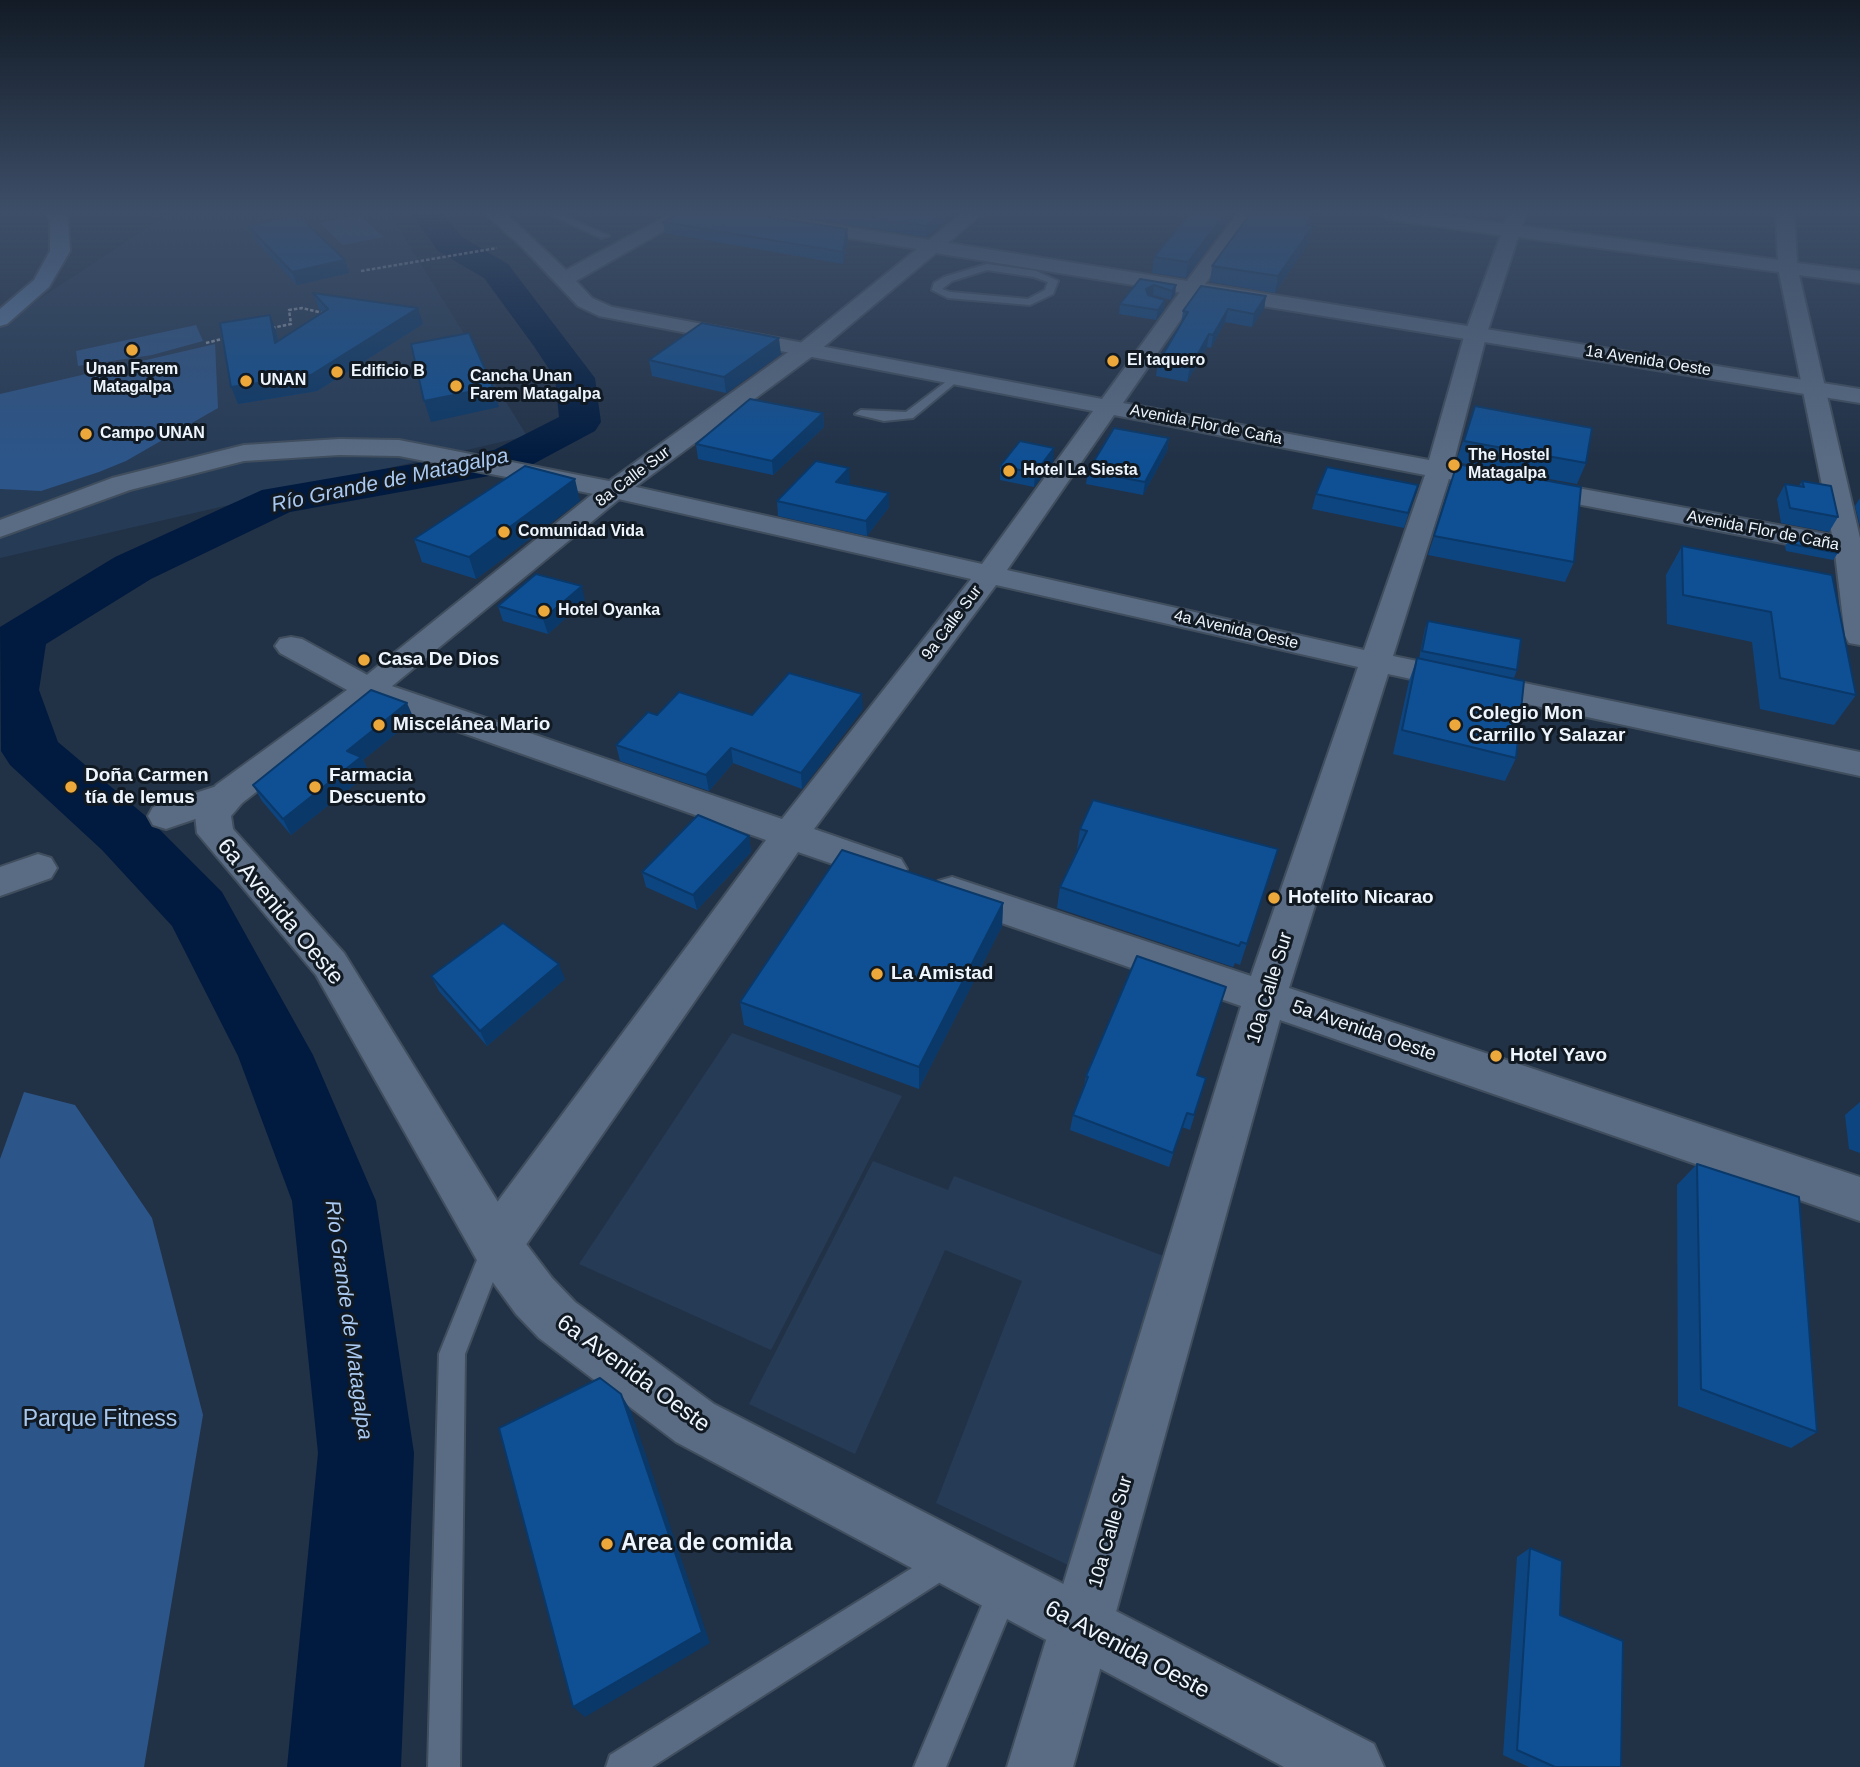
<!DOCTYPE html>
<html>
<head>
<meta charset="utf-8">
<style>
	body { margin:0 }
	canvas { display:block; background:#213146 }
</style>
</head>
<body>
<canvas width="1860" height="1767"></canvas>
<script>
const c = document.querySelector('canvas').getContext('2d');
c.lineJoin = 'round';
function fillPath(path, color) { c.fillStyle = color; c.fill(path, 'evenodd'); }
const shape = rows => new Path2D(rows.map(r => 'M' + r).join(''));
function strokePath(path, color, width, dash) { c.strokeStyle = color; c.lineWidth = width; c.lineCap = dash ? 'butt' : 'round'; c.setLineDash(dash || []); c.stroke(path); }
function write(font, color, halo, rows, align = 'center') {
  c.font = font + ' Helvetica,sans-serif'; c.lineWidth = 6; c.setLineDash([]); c.textBaseline = 'middle'; c.strokeStyle = halo; c.fillStyle = color; for (const [text, x, y, turn = 0] of rows) {
    c.save(); c.translate(x, y); c.rotate((+turn || 0) * Math.PI / 180); c.textAlign = isNaN(turn) ? turn : align; if (halo) c.strokeText(text, 0, 0); c.fillText(text, 0, 0); c.restore();
  }
}
fillPath(shape([
	[168,214,390,214,527,436,0,558,0,325],
	[732,1033,902,1096,771,1350,579,1264],
	[873,1161,948,1190,954,1176,1174,1260,1081,1571,936,1503,1022,1281,945,1250,855,1454,749,1404]
]), '#263b56');
fillPath(shape([
	[359,215,383,237,343,245,320,223],
	[196,325,203,341,152,355,78,366,76,351],
	[215,344,218,408,126,461,99,472,41,491,0,489,0,394],
	[24,1092,75,1105,152,1218,203,1415,144,1767,0,1767,0,1159]
]), '#2c5589');
fillPath(shape([
	[412,214,443,214,462,237,508,264,595,378,601,422,595,431,522,470,290,512,151,579,46,644,39,690,58,742,148,818,222,892,313,1055,376,1201,414,1453,401,1767,287,1767,318,1453,292,1201,238,1056,172,926,102,850,10,765,1,751,0,627,115,557,262,490,494,450,559,417,555,378,533,345,484,278,438,251,412,214]
]), '#001b3f');
const service = shape([
	[549,214,560,214,609,236,601,238,549,214],
	[987,264,1036,271,1058,281,1053,294,1030,305,948,298,932,290,934,283,944,277,987,264],
	[987,270,1034,277,1048,282,1045,290,1028,299,950,292,942,289,952,281,987,270],
	[955,375,961,378,959,380,913,418,884,421,855,414,861,410,906,412,955,375],
	[494,1236,503,1240,506,1248,465,1354,460,1767,428,1767,439,1354,485,1240,494,1236],
	[946,1547,956,1552,961,1562,956,1572,652,1767,606,1767,610,1755,946,1547],
	[1004,1575,1015,1579,1019,1590,946,1767,914,1767,993,1579,1004,1575]
]);
const minor = shape([
	[486,214,506,214,566,270,671,214,693,214,576,281,592,298,612,307,1102,399,1185,285,1199,285,1202,289,1123,403,1429,460,1465,333,1501,235,1387,219,1378,214,1426,214,1504,224,1508,214,1526,214,1522,226,1778,260,1776,214,1794,214,1797,263,1860,271,1860,283,1799,275,1860,538,1860,645,1849,643,1845,636,1835,553,1529,495,1520,493,1516,487,1520,481,1529,479,1832,535,1779,272,1518,237,1487,333,1453,465,1471,469,1475,474,1471,479,1462,482,1449,479,1393,656,1860,752,1860,776,1388,674,1289,988,1860,1177,1860,1221,1280,1020,1073,1767,1007,1767,1241,1006,938,901,933,891,938,881,952,877,1251,976,1358,667,996,585,814,829,901,859,907,869,901,879,888,883,798,852,514,1262,496,1268,478,1262,471,1245,478,1228,766,840,358,696,280,653,275,646,280,639,291,637,302,639,380,682,782,819,971,579,614,498,399,456,339,455,244,461,130,490,0,537,0,520,112,478,244,445,339,439,399,440,614,482,982,564,1093,411,599,316,578,306,522,247,486,214],
	[1114,415,1425,475,1364,650,1007,570,1114,415],
	[229,782,242,785,247,794,242,803,166,829,153,825,148,816,153,807,229,782],
	[38,854,51,858,57,868,51,878,0,896,0,867,38,854]
]);
const tertiary = shape([
	[723,214,764,214,929,240,961,214,981,214,948,243,1187,281,1237,214,1255,214,1205,284,1860,389,1860,403,936,253,814,355,623,496,380,696,242,803,231,816,233,829,344,953,514,1228,552,1278,575,1302,714,1404,1374,1744,1384,1767,1284,1767,676,1442,539,1338,516,1314,478,1262,316,975,197,833,195,815,216,785,358,682,605,484,798,345,917,249,732,219,723,214]
]);
const primary = shape([
	[45,214,64,214,68,219,70,251,49,287,7,324,0,326,0,309,34,280,50,251,50,220,45,214]
]);
strokePath(service, '#404e5e', 4);
strokePath(minor, '#404e5e', 4);
strokePath(tertiary, '#404e5e', 4);
strokePath(primary, '#404e5e', 4);
strokePath(shape([
	[361,271,497,248],
	[272,328,291,324,289,310,302,308,327,314],
	[206,343,226,338]
]), '#909ba9', 2.5, [3.5, 2]);
fillPath(service, '#5a6c84');
fillPath(minor, '#5a6c84');
fillPath(tertiary, '#5a6c84');
fillPath(primary, '#5d7da6');
fillPath(shape([
	[780,214,954,214,926,237],
	[1234,214,1186,278,1152,273,1154,257],
	[663,222,848,240,843,264,665,233],
	[1310,225,1310,241,1275,293,1210,282,1212,266],
	[248,226,349,273,297,285,253,238],
	[1140,279,1176,285,1175,294,1171,300,1153,295,1151,295,1165,300,1164,310,1156,320,1119,314,1120,304],
	[313,293,423,324,317,391,238,404,276,331,278,341,322,312,319,309],
	[1266,296,1264,309,1252,327,1225,322,1211,348,1207,347,1187,382,1156,376,1158,363,1181,324,1183,311],
	[781,354,726,393,652,376,649,360],
	[1475,406,1586,463,1577,484,1456,462],
	[823,413,824,427,773,475,698,459,696,444],
	[1169,438,1167,451,1143,495,1086,484,1088,471],
	[1053,462,1034,487,1000,480,1000,466],
	[1457,464,1574,562,1565,582,1428,555],
	[1802,481,1838,517,1829,532,1781,523,1777,499,1785,484,1799,486],
	[850,482,848,484,889,507,867,536,778,516,777,501],
	[1418,485,1404,528,1312,509,1316,494],
	[1860,498,1860,526,1855,506],
	[580,501,476,579,422,562,414,539],
	[1790,539,1838,553,1833,560,1786,551,1785,546],
	[1682,546,1832,575,1856,695,1834,725,1760,709,1752,642,1667,624,1666,575],
	[585,601,548,634,503,621,498,606],
	[1428,621,1517,670,1514,678,1419,659,1425,628],
	[1417,658,1516,758,1505,781,1393,754,1409,681],
	[863,709,802,789,733,763,709,791,620,761,616,745,657,715,752,715],
	[414,719,363,760,369,773,291,835,262,801,253,785],
	[1080,829,1278,849,1240,965,1235,963,1233,967,1057,908,1060,887,1077,850],
	[749,836,751,852,697,910,646,887,642,872],
	[1003,903,1002,926,919,1089,744,1025,740,1002],
	[431,976,565,979,487,1046,439,991],
	[1198,1075,1206,1078,1190,1130,1182,1127,1169,1167,1070,1130,1073,1115,1083,1090,1086,1076],
	[1860,1102,1860,1153,1849,1149,1845,1115],
	[1697,1164,1817,1432,1791,1448,1678,1406,1677,1185],
	[1530,1548,1621,1767,1529,1767,1503,1755,1517,1557]
]), '#0d4580');
fillPath(shape([
	[941,214,954,214,926,237,926,226],
	[1225,214,1234,214,1186,278,1188,262],
	[1312,214,1309,228,1313,226,1310,241,1275,293,1278,276],
	[847,229,848,240,843,264,843,252],
	[345,260,349,273,297,285,292,272],
	[1154,285,1153,295,1144,299,1146,289],
	[1176,285,1175,294,1171,300,1172,291],
	[1266,296,1264,309,1252,327,1254,314],
	[1165,300,1164,310,1156,320,1158,310],
	[418,308,423,324,317,391,238,404,231,387],
	[1228,309,1225,322,1211,348,1213,335],
	[270,315,276,331,282,359,275,343],
	[1209,334,1207,347,1187,382,1190,368],
	[779,338,781,354,726,393,724,377],
	[493,387,499,407,431,422,424,401],
	[823,413,824,427,773,475,772,461],
	[1169,438,1167,451,1143,495,1145,482],
	[1054,448,1053,462,1034,487,1035,473],
	[849,468,850,482,837,496,836,482],
	[575,479,580,501,476,579,469,557],
	[889,493,889,507,867,536,866,521],
	[582,586,585,601,548,634,543,619],
	[862,694,863,709,802,789,801,773],
	[407,703,414,719,363,760,369,773,291,835,283,819,347,751],
	[731,748,733,763,709,791,706,775],
	[749,836,751,852,697,910,693,895],
	[1003,903,1002,926,919,1089,919,1067],
	[559,964,565,979,487,1046,480,1031],
	[621,1394,631,1411,710,1643,585,1717,573,1707]
]), '#0a3868');
const building = shape([
	[678,214,750,214,847,229,843,252,663,222,678,214],
	[849,214,941,214,926,226,849,214],
	[1189,214,1225,214,1188,262,1154,257,1189,214],
	[1250,214,1312,214,1307,225,1313,226,1278,276,1212,266,1250,214],
	[298,215,345,260,292,272,248,226,298,215],
	[1140,279,1176,285,1172,291,1154,285,1146,289,1148,295,1165,300,1158,310,1120,304,1140,279],
	[1201,286,1266,296,1254,314,1228,309,1213,335,1209,334,1190,368,1158,363,1188,312,1183,311,1201,286],
	[313,293,418,308,311,375,231,387,220,323,270,315,275,343,328,309,313,293],
	[702,323,779,338,724,377,649,360,702,323],
	[469,333,493,387,424,401,411,344,469,333],
	[750,399,823,413,772,461,696,444,750,399],
	[1475,406,1592,428,1586,463,1464,441,1475,406],
	[1114,428,1169,438,1145,482,1088,471,1114,428],
	[1020,441,1054,448,1035,473,1000,466,1020,441],
	[816,461,849,468,836,482,889,493,866,521,777,501,816,461],
	[1457,464,1581,487,1574,562,1434,536,1457,464],
	[525,466,575,479,469,557,414,539,525,466],
	[1327,467,1418,485,1408,513,1316,494,1327,467],
	[1802,481,1831,486,1838,517,1790,508,1785,484,1804,487,1802,481],
	[1790,539,1837,548,1838,553,1791,544,1790,539],
	[1682,546,1832,575,1856,695,1780,678,1771,612,1683,595,1682,546],
	[536,574,582,586,543,619,498,606,536,574],
	[1428,621,1521,639,1517,670,1422,651,1428,621],
	[1417,658,1524,681,1516,758,1402,730,1417,658],
	[789,673,862,694,801,773,731,748,706,775,616,745,648,712,657,715,679,692,752,715,789,673],
	[371,690,407,703,347,751,361,757,283,819,253,785,371,690],
	[1093,800,1278,849,1247,944,1241,942,1239,946,1060,887,1087,831,1080,829,1093,800],
	[698,815,749,836,693,895,642,872,698,815],
	[842,850,1003,903,919,1067,740,1002,842,850],
	[503,923,559,964,480,1031,431,976,503,923],
	[1137,956,1226,987,1197,1075,1206,1078,1194,1115,1187,1113,1173,1153,1073,1115,1088,1077,1086,1076,1137,956],
	[1697,1164,1799,1197,1817,1432,1701,1389,1697,1164],
	[600,1378,621,1394,702,1632,573,1707,499,1428,600,1378],
	[1530,1548,1562,1561,1560,1615,1623,1641,1621,1767,1555,1767,1517,1750,1530,1548]
]);
fillPath(building, '#0f5095');
strokePath(building, '#0a3868', 2);
const sky = c.createLinearGradient(0, 0, 0, 461);
sky.addColorStop(0, '#121b26');
sky.addColorStop(0.46, '#3d4e68');
sky.addColorStop(1, '#3d4e6800');
c.fillStyle = sky;
c.fillRect(0, 0, 1860, 461);
for (const [x, y, r, color] of [
	[132,350,7,"#eda83b"],
	[1113,361,7,"#eda83b"],
	[337,372,7,"#eda83b"],
	[246,381,7,"#eda83b"],
	[456,386,7,"#eda83b"],
	[86,434,7,"#eda83b"],
	[1454,465,7,"#eda83b"],
	[1009,471,7,"#eda83b"],
	[504,532,7,"#eda83b"],
	[544,611,7,"#eda83b"],
	[364,660,7,"#eda83b"],
	[379,725,7,"#eda83b"],
	[1455,725,7,"#eda83b"],
	[71,787,7,"#eda83b"],
	[315,787,7,"#eda83b"],
	[1274,898,7,"#eda83b"],
	[877,974,7,"#eda83b"],
	[1496,1056,7,"#eda83b"],
	[607,1544,7,"#eda83b"]
]) { const dot = new Path2D(); dot.arc(x, y, r, 0, 2 * Math.PI); c.fillStyle = color; c.fill(dot); strokePath(dot, '#111922', 2.5); }
write('bold 16px', '#eef5fd', '#111922', [
	["El taquero",1127,361],
	["Unan Farem",132,370,"center"],
	["Matagalpa",132,388,"center"],
	["Edificio B",351,372],
	["Cancha Unan",470,377],
	["Farem Matagalpa",470,395],
	["UNAN",260,381],
	["Campo UNAN",100,434],
	["The Hostel",1468,456],
	["Matagalpa",1468,474],
	["Hotel La Siesta",1023,471],
	["Comunidad Vida",518,532],
	["Hotel Oyanka",558,611]
], 'left');
write('16px', '#eef5fd', '#111922', [
	["1a Avenida Oeste",1648,361,9],
	["Avenida Flor de Caña",1206,425,11],
	["8a Calle Sur",633,477,-37],
	["Avenida Flor de Caña",1763,531,11],
	["9a Calle Sur",952,623,-53],
	["4a Avenida Oeste",1236,630,13]
]);
write('bold 19px', '#eef5fd', '#111922', [
	["Casa De Dios",378,660],
	["Colegio Mon",1469,714],
	["Carrillo Y Salazar",1469,736],
	["Miscelánea Mario",393,725],
	["Doña Carmen",85,776],
	["tía de lemus",85,798],
	["Farmacia",329,776],
	["Descuento",329,798],
	["Hotelito Nicarao",1288,898],
	["La Amistad",891,974],
	["Hotel Yavo",1510,1056]
], 'left');
write('19px', '#eef5fd', '#111922', [
	["10a Calle Sur",1270,988,-73],
	["5a Avenida Oeste",1364,1031,19],
	["10a Calle Sur",1111,1532,-74]
]);
write('italic 21px', '#aac9f0', '#111922', [
	["Río Grande de Matagalpa",390,481,-12],
	["Río Grande de Matagalpa",348,1320,82]
]);
write('23px', '#eef5fd', '#111922', [
	["6a Avenida Oeste",280,912,50],
	["6a Avenida Oeste",633,1374,36],
	["6a Avenida Oeste",1127,1650,28]
]);
write('23px', '#a9c8ee', '#111922', [
	["Parque Fitness",100,1420]
]);
write('bold 23px', '#eef5fd', '#111922', [
	["Area de comida",621,1544]
], 'left');
</script>
</body>
</html>
